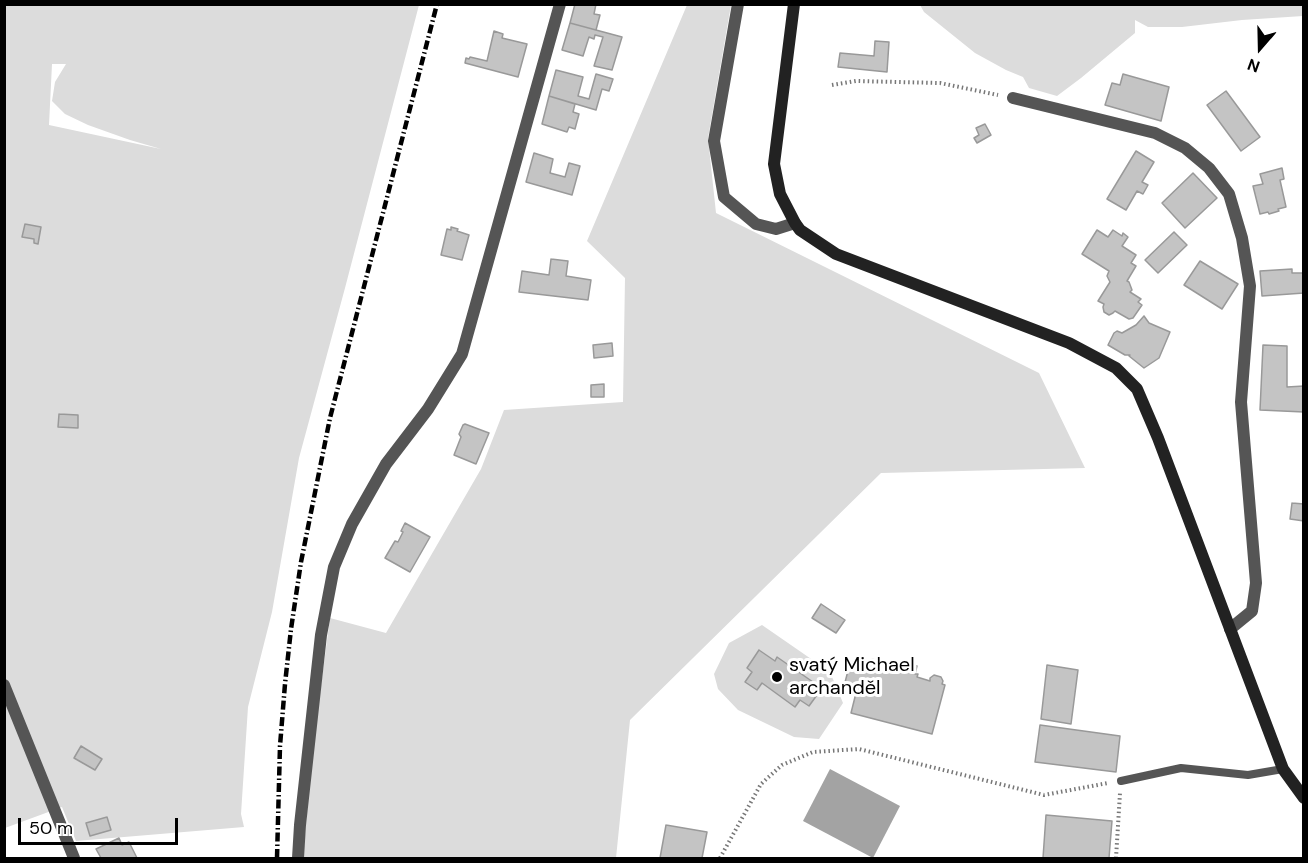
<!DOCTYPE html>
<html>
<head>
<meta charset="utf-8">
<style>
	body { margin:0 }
	#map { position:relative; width:1308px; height:863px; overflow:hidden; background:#fff; font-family:"DM Sans",sans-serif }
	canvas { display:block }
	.frame { position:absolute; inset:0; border:6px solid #000; pointer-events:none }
	.north { position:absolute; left:1230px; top:18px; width:60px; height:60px; -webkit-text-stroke:4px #fff; paint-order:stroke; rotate:200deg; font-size:16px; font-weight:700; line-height:24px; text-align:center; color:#000 }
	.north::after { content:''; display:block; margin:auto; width:21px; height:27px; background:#000; clip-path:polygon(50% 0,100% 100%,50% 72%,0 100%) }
	.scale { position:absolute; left:18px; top:818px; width:160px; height:27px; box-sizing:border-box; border:3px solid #000; border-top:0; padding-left:8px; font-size:18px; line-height:21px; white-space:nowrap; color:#000; -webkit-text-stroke:4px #fff; paint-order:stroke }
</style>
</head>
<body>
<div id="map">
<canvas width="1308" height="863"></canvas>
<div class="frame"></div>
<div class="north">N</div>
<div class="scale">50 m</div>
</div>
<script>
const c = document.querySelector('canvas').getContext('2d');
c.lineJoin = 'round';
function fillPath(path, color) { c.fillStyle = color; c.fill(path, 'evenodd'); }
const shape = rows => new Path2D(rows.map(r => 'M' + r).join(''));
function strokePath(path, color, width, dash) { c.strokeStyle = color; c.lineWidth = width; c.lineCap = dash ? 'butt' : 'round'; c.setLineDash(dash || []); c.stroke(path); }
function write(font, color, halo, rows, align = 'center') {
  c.font = font + ' "DM Sans",sans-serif'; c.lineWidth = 6; c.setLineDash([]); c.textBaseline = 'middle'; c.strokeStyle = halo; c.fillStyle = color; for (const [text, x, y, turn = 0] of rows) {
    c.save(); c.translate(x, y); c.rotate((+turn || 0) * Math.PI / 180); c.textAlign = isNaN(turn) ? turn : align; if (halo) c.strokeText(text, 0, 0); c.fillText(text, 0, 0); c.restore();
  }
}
fillPath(shape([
	[1303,4,1303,16,1242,20,1182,27,1148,27,1135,20,1135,33,1081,78,1057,96,1029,88,1023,77,1006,70,975,53,924,12,920,5],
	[5,5,419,5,345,288,299,458,272,612,248,707,241,814,244,827,76,841,62,807,5,828],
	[52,64,66,64,55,82,52,101,65,114,88,125,130,140,161,149,49,125],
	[687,5,731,5,708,138,716,213,1039,373,1085,468,881,473,630,720,616,858,303,858,313,746,330,618,386,633,481,469,504,410,623,402,625,278,587,241],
	[762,625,830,672,843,703,819,739,794,737,738,710,718,689,714,674,729,643],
	[760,650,775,661,812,682,808,689,816,695,809,706,800,700,795,707,762,683,757,690,745,682,752,672,747,668]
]), '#dcdcdc');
fillPath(shape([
	[830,769,900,806,873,858,803,821]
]), '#a3a3a3');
const building = shape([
	[575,4,596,4,594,14,600,15,596,30,570,23,575,4],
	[570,23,622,37,612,70,594,66,603,37,595,35,594,39,589,37,583,56,562,50,570,23],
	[494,31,503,34,502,38,527,44,518,77,465,63,466,58,469,59,470,57,487,61,494,31],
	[875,41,889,42,887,72,838,67,840,53,874,56,875,41],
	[556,70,583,77,578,96,589,99,596,74,613,79,609,91,602,89,596,110,549,96,556,70],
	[1123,74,1169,87,1161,121,1105,105,1112,83,1120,85,1123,74],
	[1226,91,1260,137,1241,151,1207,105,1226,91],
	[549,96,575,104,573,112,579,114,575,129,569,127,567,132,542,124,549,96],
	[985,124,991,135,977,143,974,138,979,135,976,128,985,124],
	[1136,151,1154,162,1142,182,1148,185,1143,194,1137,191,1126,210,1107,199,1136,151],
	[534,153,553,159,550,173,565,177,569,163,580,166,572,195,526,182,534,153],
	[1282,168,1284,179,1280,180,1286,207,1278,209,1279,211,1269,214,1268,212,1260,214,1253,186,1263,184,1260,174,1282,168],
	[1193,173,1217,198,1185,228,1162,203,1193,173],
	[25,224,41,227,38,244,34,243,34,239,22,237,25,224],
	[451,227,458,229,457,231,469,235,462,260,441,255,447,229,451,230,451,227],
	[1097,230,1108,237,1113,230,1122,236,1123,233,1128,237,1122,246,1136,255,1131,263,1136,266,1127,281,1129,282,1132,290,1130,292,1141,299,1138,302,1142,305,1133,318,1129,319,1115,311,1113,313,1109,315,1104,312,1103,307,1104,304,1098,301,1110,282,1107,276,1109,271,1082,254,1097,230],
	[1174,232,1187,245,1158,273,1145,260,1174,232],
	[551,259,568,261,566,276,591,280,588,300,519,292,522,271,549,275,551,259],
	[1200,261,1238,284,1222,309,1184,285,1200,261],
	[1292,269,1292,273,1304,273,1304,293,1262,296,1260,271,1292,269],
	[1144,316,1149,323,1170,332,1159,358,1144,368,1129,356,1130,355,1125,355,1108,345,1114,333,1117,331,1122,333,1136,325,1144,316],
	[612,343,613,356,594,358,593,345,612,343],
	[1263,345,1287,346,1287,387,1304,386,1304,412,1260,410,1263,345],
	[604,384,604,397,591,397,591,385,604,384],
	[59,414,78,415,78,428,58,427,59,414],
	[465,424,489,433,476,464,454,455,461,437,459,434,463,425,465,424],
	[1292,503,1304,504,1304,521,1290,519,1292,503],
	[405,523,430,537,410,572,385,558,395,541,398,542,403,532,401,531,405,523],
	[821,604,845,620,836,633,812,618,821,604],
	[759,650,775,661,777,657,813,682,808,689,817,695,809,706,800,700,795,707,762,683,757,690,745,682,752,672,747,668,759,650],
	[872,659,878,661,880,665,879,668,892,671,893,668,896,669,898,661,917,666,915,674,918,674,917,677,930,681,930,678,934,675,941,677,943,681,942,684,945,685,932,734,851,713,856,693,843,690,850,663,863,666,864,664,867,664,868,661,872,659],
	[1047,665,1078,670,1071,724,1041,719,1047,665],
	[1040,725,1120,736,1116,772,1035,762,1040,725],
	[81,746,102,759,95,770,74,758,81,746],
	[1046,815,1112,821,1109,858,1043,858,1046,815],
	[107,817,111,830,90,836,86,823,107,817],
	[666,825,707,832,702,858,660,858,666,825],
	[119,838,122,845,129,842,137,858,101,858,96,849,119,838]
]);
fillPath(building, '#c4c4c4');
strokePath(building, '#999', 1.5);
strokePath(shape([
	[832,85,856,81,940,83,998,95],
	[720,858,761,784,782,765,813,752,859,749,1044,795,1108,783],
	[1116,858,1120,793]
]), '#777', 4, [1.5, 3]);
strokePath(shape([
	[1121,781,1181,768,1248,775,1283,769]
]), '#555', 8);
strokePath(shape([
	[738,4,714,141,724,197,756,224,776,229,795,223],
	[1013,98,1155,133,1185,148,1209,168,1229,194,1242,238,1250,286,1241,402,1256,583,1252,611,1230,629],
	[4,685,74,858],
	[298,858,300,825,321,635,334,567,352,524,386,464,428,409,462,354,560,4]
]), '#555', 12);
strokePath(shape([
	[794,4,774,164,780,194,795,223,800,230,836,254,1069,343,1116,368,1137,389,1158,438,1283,769,1304,798]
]), '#222', 12);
strokePath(shape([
	[277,858,280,746,285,684,291,629,301,562,330,418,437,4]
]), '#000', 4.5, [9, 3, 1.5, 3]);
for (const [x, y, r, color] of [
	[777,677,6,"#000"]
]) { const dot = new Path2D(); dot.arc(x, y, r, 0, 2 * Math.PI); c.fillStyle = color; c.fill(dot); strokePath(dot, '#fff', 2); }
write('20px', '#000', '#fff', [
	["svatý Michael",789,666],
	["archanděl",789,689]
], 'left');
</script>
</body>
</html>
